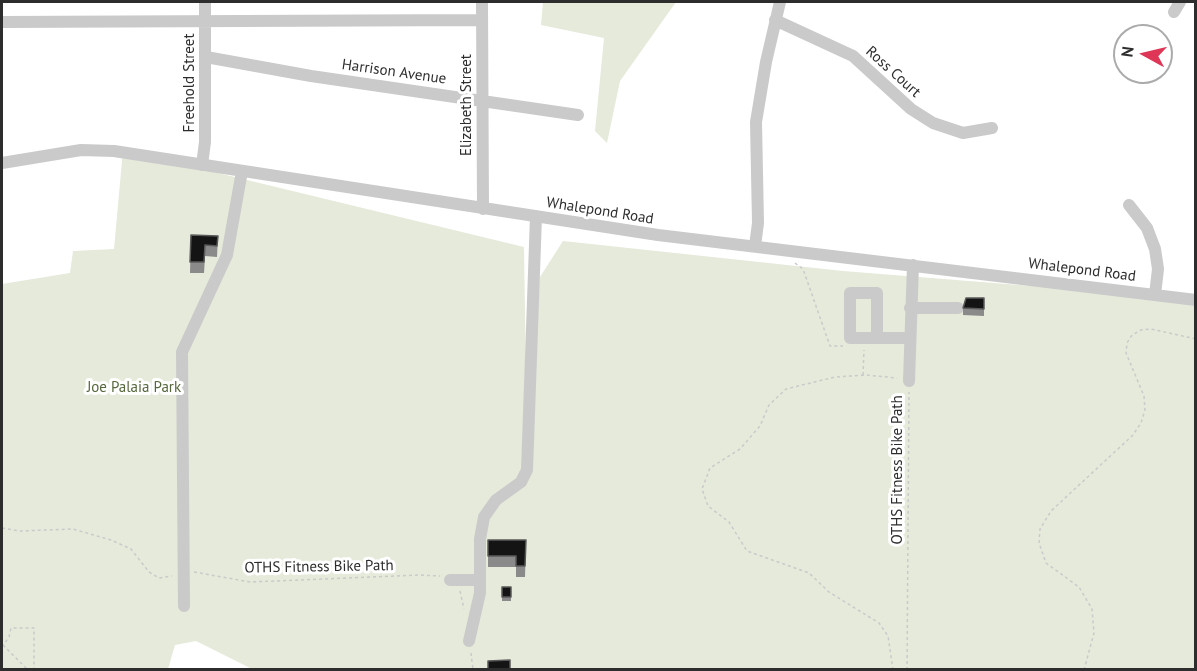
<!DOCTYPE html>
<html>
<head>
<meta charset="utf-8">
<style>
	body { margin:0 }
	#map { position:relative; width:1197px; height:671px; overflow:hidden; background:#fff; font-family:"PT Sans",sans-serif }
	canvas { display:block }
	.frame { position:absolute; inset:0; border:3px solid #2d2d2d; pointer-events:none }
	.north { position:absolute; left:1113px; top:24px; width:60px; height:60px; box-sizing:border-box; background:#fff; border:2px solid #ababab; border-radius:50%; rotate:278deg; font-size:16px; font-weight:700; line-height:24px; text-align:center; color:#2d2d2d }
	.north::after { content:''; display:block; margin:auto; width:21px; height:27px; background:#df3557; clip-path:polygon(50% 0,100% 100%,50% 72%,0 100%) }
</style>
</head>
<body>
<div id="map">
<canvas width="1197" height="671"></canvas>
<div class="frame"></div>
<div class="north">N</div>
</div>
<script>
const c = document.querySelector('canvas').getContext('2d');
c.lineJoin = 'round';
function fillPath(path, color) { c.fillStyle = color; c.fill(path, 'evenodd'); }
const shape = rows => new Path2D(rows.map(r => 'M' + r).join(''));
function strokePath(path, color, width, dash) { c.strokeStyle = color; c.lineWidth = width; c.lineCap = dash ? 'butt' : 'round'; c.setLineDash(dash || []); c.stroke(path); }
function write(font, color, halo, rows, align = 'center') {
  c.font = font + ' "PT Sans",sans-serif'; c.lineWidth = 6; c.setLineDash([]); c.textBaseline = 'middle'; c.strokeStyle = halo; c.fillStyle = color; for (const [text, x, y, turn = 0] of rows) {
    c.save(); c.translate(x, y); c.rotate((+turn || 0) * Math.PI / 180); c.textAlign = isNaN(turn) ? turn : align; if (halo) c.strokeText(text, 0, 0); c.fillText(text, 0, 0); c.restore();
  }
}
fillPath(shape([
	[543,2,676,2,620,81,607,143,595,131,604,38,541,25],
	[123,150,524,247,526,381,540,277,563,241,843,271,1195,299,1195,669,254,670,196,641,175,645,168,669,2,670,2,284,70,273,73,251,114,249]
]), '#e5eadb');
strokePath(shape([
	[795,263,803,269,830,346,843,346],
	[863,375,864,350],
	[2,528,20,531,73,529,111,540,131,549,149,572,159,578,172,576],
	[194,572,250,582,419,575,440,576],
	[460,591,464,609],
	[3,645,28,670],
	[2,647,9,637,11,628,34,628,34,670],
	[471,653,473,670],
	[893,670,888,636,879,623,829,592,809,573,747,551,729,522,708,506,702,489,710,468,740,449,760,426,769,405,786,389,835,377,866,375,897,378],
	[907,670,909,392],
	[1084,670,1094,633,1092,609,1079,587,1046,563,1039,543,1040,529,1051,511,1133,435,1141,423,1145,410,1144,396,1126,353,1127,343,1132,335,1141,330,1151,329,1196,339]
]), '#cacaca', 1.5, [3, 3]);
strokePath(shape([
	[482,2,483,209],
	[1174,12,1180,2],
	[775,20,853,56,911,109,933,123,963,133,992,128],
	[2,22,482,20],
	[206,57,311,76,578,115],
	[2,163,81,150,114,151,658,235,1196,300],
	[202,165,205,142,205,2],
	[1129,205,1147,228,1155,249,1158,269,1155,295],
	[755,246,758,223,756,122,766,62,780,2],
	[910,308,958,308],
	[877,337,877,293,850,293,850,338,909,338],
	[909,381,913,265],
	[450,580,480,580],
	[184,606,182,352,227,255,242,171],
	[469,641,480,593,480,539,484,517,496,500,521,482,527,470,536,216]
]), '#cacaca', 12);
fillPath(shape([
	[191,235,218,236,217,257,205,256,204,273,190,273],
	[984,298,984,316,963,315,963,308],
	[488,540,526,540,525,577,516,577,516,567,488,567],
	[502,587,511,587,511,601,502,601]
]), '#8a8a8a');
const building = shape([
	[191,235,218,236,217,246,205,245,204,262,190,262,191,235],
	[966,298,984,298,984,309,963,308,966,298],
	[488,540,526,540,525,566,516,566,516,556,488,556,488,540],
	[502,587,511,587,511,597,502,597,502,587],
	[510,660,510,669,488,669,488,661,510,660]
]);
fillPath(building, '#141414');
strokePath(building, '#5a5a5a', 1.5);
write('15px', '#2d2d2d', '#fff', [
	["Harrison Avenue",394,72,8],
	["Ross Court",893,72,42],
	["Freehold Street",190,83,-90],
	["Elizabeth Street",467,105,-90],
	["Whalepond Road",600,211,9],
	["Whalepond Road",1082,270,7],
	["OTHS Fitness Bike Path",898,470,-90],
	["OTHS Fitness Bike Path",319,567,-1]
]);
write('15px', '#56673c', '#fff', [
	["Joe Palaia Park",134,388]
]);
</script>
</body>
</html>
